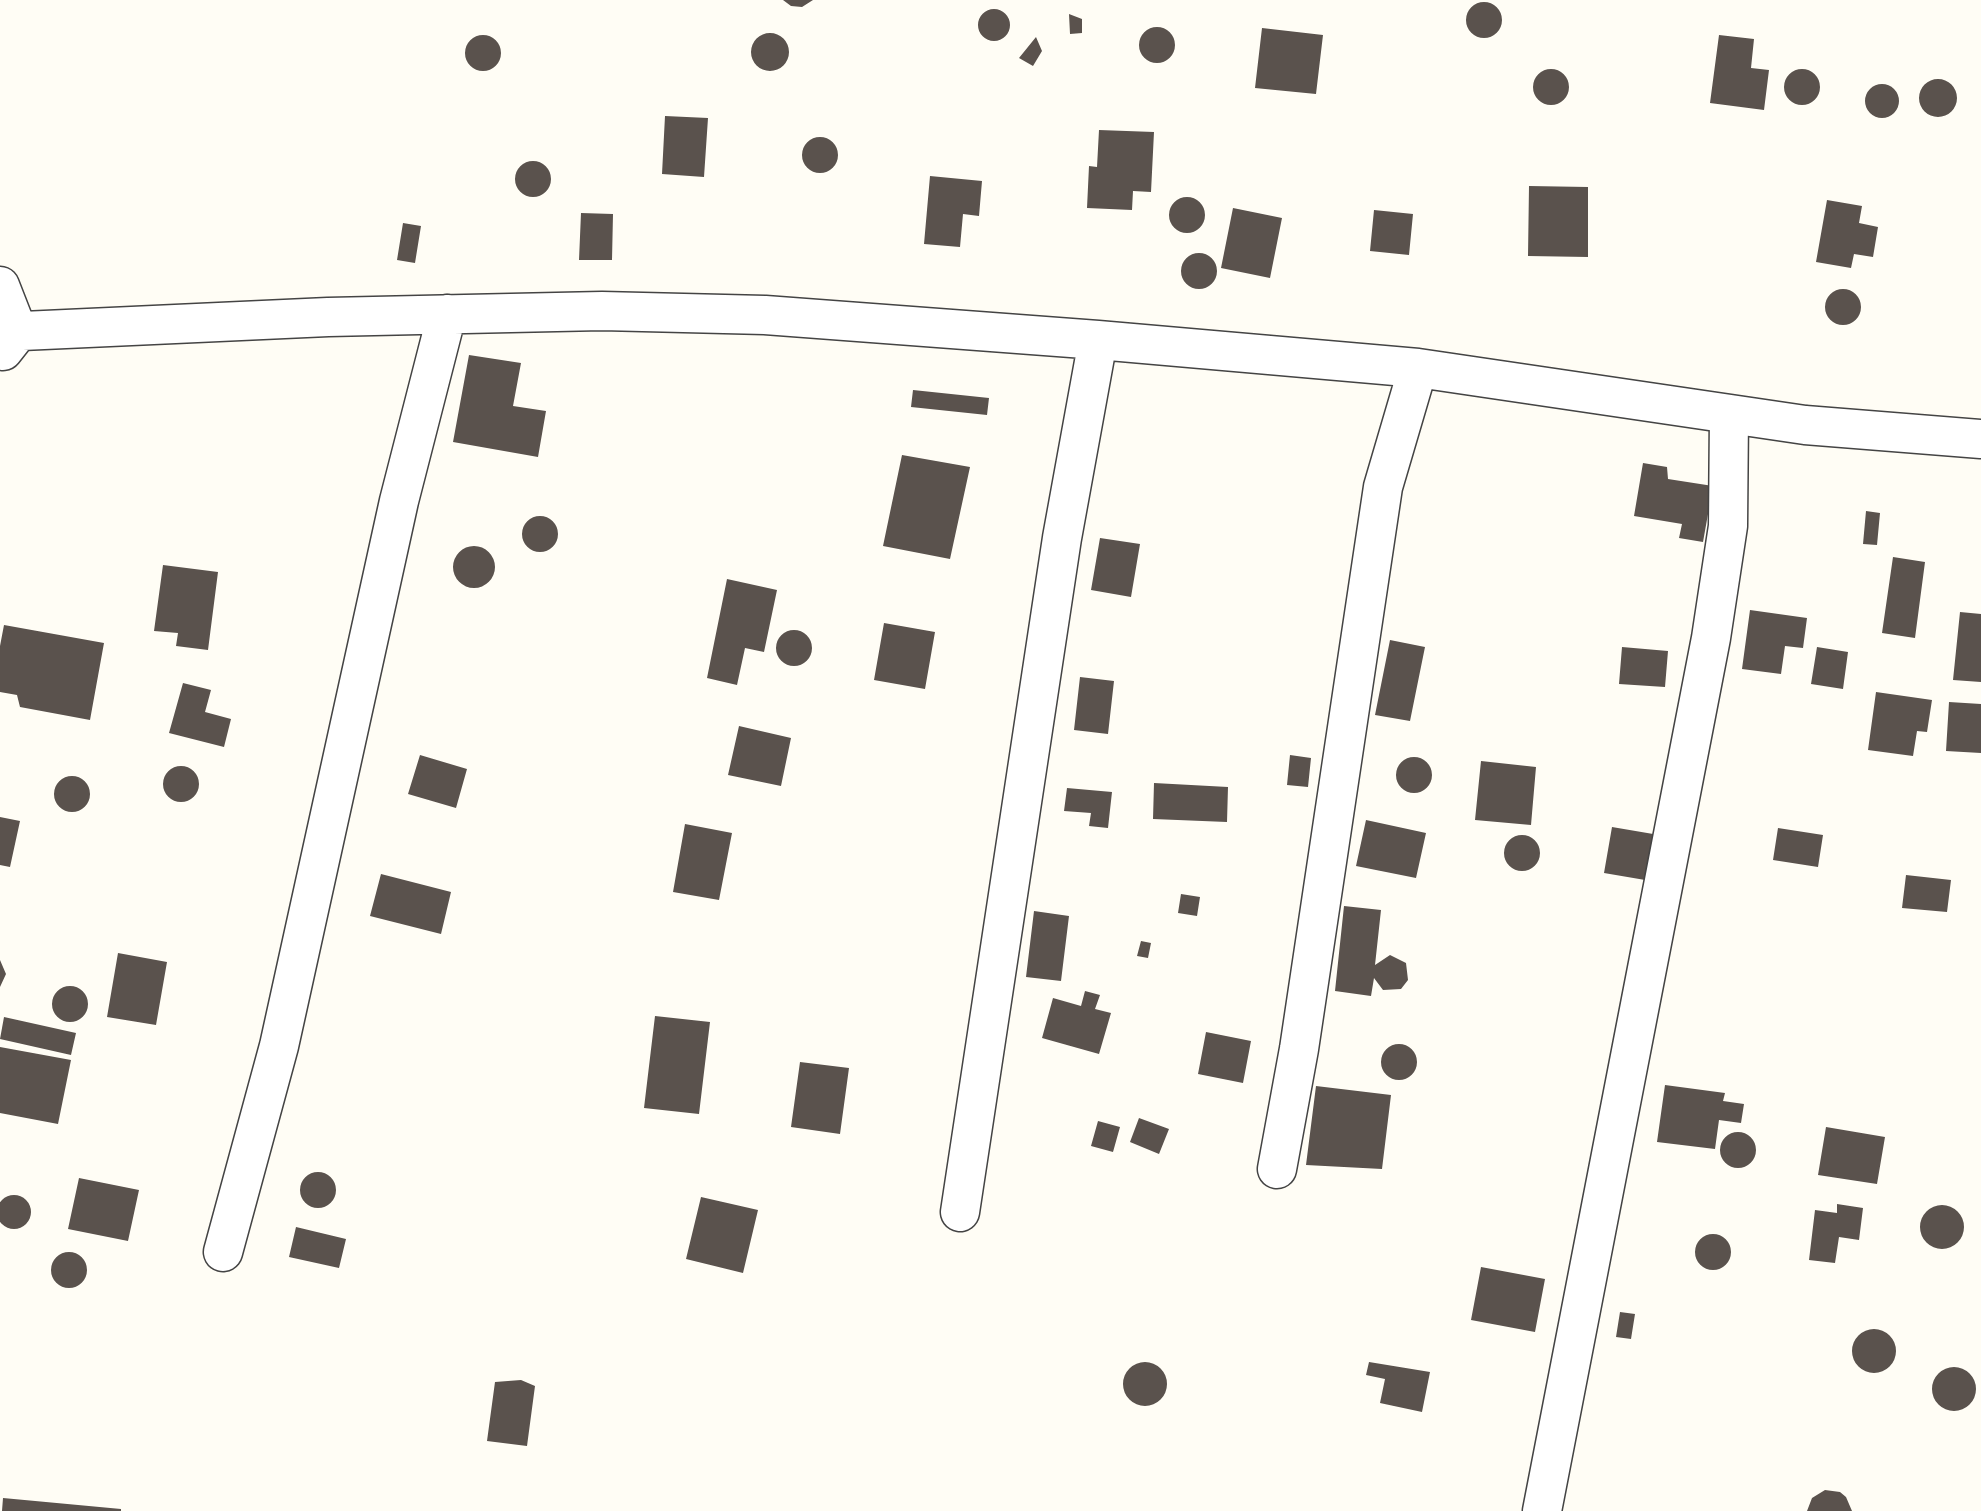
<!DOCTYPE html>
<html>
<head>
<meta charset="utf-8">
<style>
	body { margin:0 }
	canvas { display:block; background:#fffdf5 }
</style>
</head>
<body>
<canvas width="1981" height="1511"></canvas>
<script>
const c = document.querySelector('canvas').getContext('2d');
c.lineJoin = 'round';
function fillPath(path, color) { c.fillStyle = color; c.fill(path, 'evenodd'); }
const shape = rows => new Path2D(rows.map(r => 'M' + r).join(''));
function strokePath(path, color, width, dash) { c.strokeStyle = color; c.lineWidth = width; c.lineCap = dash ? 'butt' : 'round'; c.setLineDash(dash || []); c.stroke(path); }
fillPath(shape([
	[783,0,813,0,802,7,791,6],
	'1466 20a18 18 0 1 1 36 0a18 18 0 1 1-36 0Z',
	'978 25a16 16 0 1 1 32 0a16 16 0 1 1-32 0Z',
	[1069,14,1082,19,1082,33,1070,34],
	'1139 45a18 18 0 1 1 36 0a18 18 0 1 1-36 0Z',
	[1262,28,1323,35,1316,94,1255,88],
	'751 52a19 19 0 1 1 38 0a19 19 0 1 1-38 0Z',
	[1719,35,1754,39,1751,68,1769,70,1764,110,1710,103],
	'465 53a18 18 0 1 1 36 0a18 18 0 1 1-36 0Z',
	[1036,37,1042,51,1033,66,1019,58],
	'1533 87a18 18 0 1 1 36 0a18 18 0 1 1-36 0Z',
	'1784 87a18 18 0 1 1 36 0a18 18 0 1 1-36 0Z',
	'1919 98a19 19 0 1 1 38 0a19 19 0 1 1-38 0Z',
	'1865 101a17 17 0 1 1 34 0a17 17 0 1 1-34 0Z',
	[665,116,708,118,704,177,662,174],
	[1099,130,1154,132,1151,192,1133,191,1132,210,1087,208,1089,166,1097,167],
	'802 155a18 18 0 1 1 36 0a18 18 0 1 1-36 0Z',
	'515 179a18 18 0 1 1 36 0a18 18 0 1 1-36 0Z',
	[930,176,982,181,979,216,963,214,960,247,924,244],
	[1529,186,1588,187,1588,257,1528,256],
	'1169 215a18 18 0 1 1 36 0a18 18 0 1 1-36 0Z',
	[1827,200,1862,206,1859,223,1878,227,1873,257,1854,254,1851,268,1816,262],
	[1233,208,1282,218,1270,278,1221,268],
	[1374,210,1413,214,1409,255,1370,251],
	[581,213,613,214,612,260,579,260],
	[403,223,421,226,415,263,397,260],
	'1181 271a18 18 0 1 1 36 0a18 18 0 1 1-36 0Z',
	'1825 307a18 18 0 1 1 36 0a18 18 0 1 1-36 0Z',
	[469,355,521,363,513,406,546,411,538,457,453,442],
	[913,390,989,398,987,415,911,407],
	[902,455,970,467,950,559,883,546],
	[1643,463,1667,467,1668,479,1713,486,1703,542,1679,538,1682,524,1634,516],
	[1866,511,1880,513,1877,545,1863,544],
	'522 534a18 18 0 1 1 36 0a18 18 0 1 1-36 0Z',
	[1100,538,1140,544,1131,597,1091,590],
	'453 567a21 21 0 1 1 42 0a21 21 0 1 1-42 0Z',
	[1893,557,1925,562,1915,638,1882,633],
	[163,565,218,572,208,650,176,646,178,633,154,631],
	[727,579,777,590,764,652,745,648,737,685,707,678],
	[1750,610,1807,618,1803,648,1785,646,1781,674,1742,669],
	[1960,612,1981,614,1981,682,1953,680],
	[884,623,935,632,925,689,874,680],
	[4,625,104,643,90,720,20,707,17,695,0,692,0,646],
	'776 648a18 18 0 1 1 36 0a18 18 0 1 1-36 0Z',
	[1390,640,1425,647,1410,721,1375,715],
	[1622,647,1668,651,1665,687,1619,684],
	[1817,647,1848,652,1843,689,1811,684],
	[1080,677,1114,681,1108,734,1074,730],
	[183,683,211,690,205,712,231,719,224,747,169,733],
	[1876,692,1932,700,1927,732,1917,731,1913,756,1868,750],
	[1949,702,1981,704,1981,753,1946,751],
	[739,726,791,738,781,786,728,775],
	[420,755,467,769,456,808,408,794],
	[1290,755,1311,758,1308,787,1287,785],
	'1396 775a18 18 0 1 1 36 0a18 18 0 1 1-36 0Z',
	[1481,761,1536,767,1531,825,1475,820],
	'163 784a18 18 0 1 1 36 0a18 18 0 1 1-36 0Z',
	'54 794a18 18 0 1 1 36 0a18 18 0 1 1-36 0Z',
	[1154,783,1228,787,1227,822,1153,819],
	[1067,788,1112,792,1108,828,1089,826,1091,813,1064,811],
	[0,817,20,821,10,867,0,865],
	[1366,820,1426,833,1416,878,1356,866],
	[685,824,732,833,719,900,673,892],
	[1612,827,1659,835,1651,881,1604,873],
	[1778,828,1823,835,1818,867,1773,860],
	'1504 853a18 18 0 1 1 36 0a18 18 0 1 1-36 0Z',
	[381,874,451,892,441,934,370,916],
	[1906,875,1951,880,1947,912,1902,908],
	[1181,894,1200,897,1197,916,1178,913],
	[1344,906,1381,910,1375,965,1390,955,1406,963,1408,980,1401,989,1383,990,1374,978,1371,996,1335,991],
	[1034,911,1069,916,1061,981,1026,977],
	[1141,941,1151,943,1148,958,1137,956],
	[118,953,167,962,156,1025,107,1017],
	[0,960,6,974,0,987],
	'52 1004a18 18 0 1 1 36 0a18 18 0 1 1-36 0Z',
	[1085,991,1100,995,1095,1009,1111,1013,1099,1054,1042,1038,1053,998,1081,1006],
	[655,1016,710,1022,699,1114,644,1108],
	[4,1017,76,1033,71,1055,0,1039],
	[1206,1032,1251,1041,1243,1083,1198,1074],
	'1381 1062a18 18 0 1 1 36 0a18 18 0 1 1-36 0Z',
	[0,1047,71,1060,58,1124,0,1113],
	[800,1062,849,1068,840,1134,791,1127],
	[1665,1085,1725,1093,1723,1101,1744,1104,1741,1123,1719,1120,1715,1149,1657,1142],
	[1316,1086,1391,1095,1382,1169,1306,1165],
	[1139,1118,1169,1129,1159,1154,1130,1142],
	[1098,1121,1120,1127,1113,1152,1091,1146],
	[1826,1127,1885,1137,1877,1184,1818,1175],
	'1720 1150a18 18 0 1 1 36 0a18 18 0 1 1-36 0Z',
	'300 1190a18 18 0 1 1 36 0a18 18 0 1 1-36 0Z',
	[79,1178,139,1190,128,1241,68,1229],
	'-3 1212a17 17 0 1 1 34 0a17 17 0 1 1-34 0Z',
	[701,1197,758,1210,743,1273,686,1259],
	[1837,1204,1863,1208,1859,1240,1839,1237,1835,1263,1809,1260,1815,1210,1837,1213],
	'1920 1227a22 22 0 1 1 44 0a22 22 0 1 1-44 0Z',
	[296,1227,346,1239,339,1268,289,1257],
	'1695 1252a18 18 0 1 1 36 0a18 18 0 1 1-36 0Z',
	'51 1270a18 18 0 1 1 36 0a18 18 0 1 1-36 0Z',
	[1481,1267,1545,1279,1535,1332,1471,1320],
	[1620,1312,1635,1314,1631,1339,1616,1337],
	'1852 1351a22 22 0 1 1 44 0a22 22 0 1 1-44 0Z',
	'1123 1384a22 22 0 1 1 44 0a22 22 0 1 1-44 0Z',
	[1369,1362,1430,1372,1422,1412,1380,1403,1385,1379,1366,1375],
	'1932 1389a22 22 0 1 1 44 0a22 22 0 1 1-44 0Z',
	[521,1380,535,1386,527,1446,487,1441,495,1382],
	[1825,1490,1840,1492,1846,1497,1852,1511,1807,1511,1812,1498],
	[3,1498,121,1509,121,1511,2,1511]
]), '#5a524d');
const minor = shape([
	[0,286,18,332,3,351],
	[0,332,328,317,602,311,765,315,1098,340,1418,368,1805,425,1981,439],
	[1277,1169,1299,1049,1383,487,1418,368],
	[960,1212,1062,538,1098,340],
	[223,1252,279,1046,399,501,447,314],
	[1542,1511,1711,638,1728,526,1729,414]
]);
strokePath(minor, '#444', 41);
strokePath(minor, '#fff', 38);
</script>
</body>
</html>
